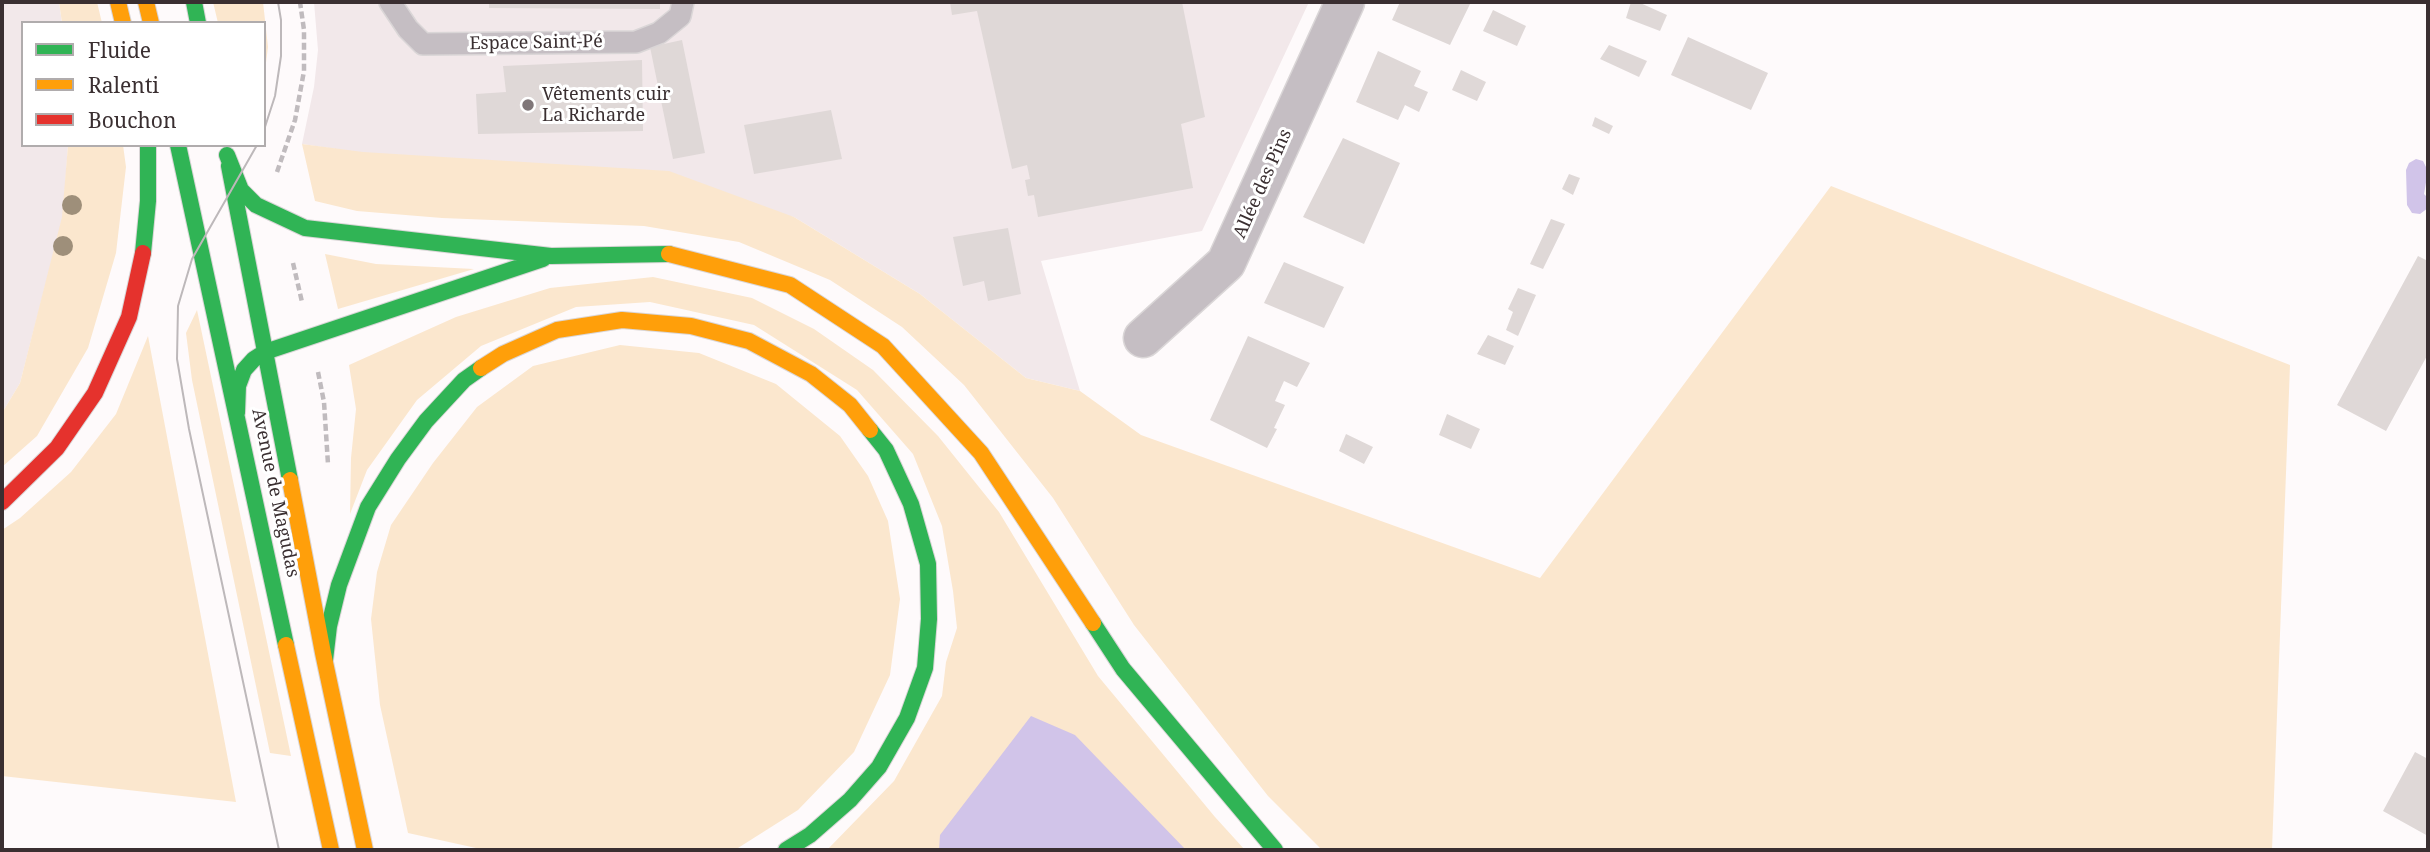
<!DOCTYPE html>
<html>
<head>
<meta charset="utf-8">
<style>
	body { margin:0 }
	#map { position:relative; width:2430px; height:852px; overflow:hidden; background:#fefafb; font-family:"Noto Serif",serif }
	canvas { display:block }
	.frame { position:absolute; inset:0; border:4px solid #3a2f31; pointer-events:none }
	.legend { position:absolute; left:21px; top:21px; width:245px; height:126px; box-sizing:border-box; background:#fff; border:2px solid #b0acad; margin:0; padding:9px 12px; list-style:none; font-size:21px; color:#3a2f31 }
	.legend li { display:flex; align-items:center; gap:14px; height:35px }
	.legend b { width:35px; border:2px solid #b0acad }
</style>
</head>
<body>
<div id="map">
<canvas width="2430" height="852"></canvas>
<div class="frame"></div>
<ul class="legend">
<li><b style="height:9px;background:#30b455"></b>Fluide</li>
<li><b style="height:9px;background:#ff9f0a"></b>Ralenti</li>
<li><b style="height:9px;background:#e5322d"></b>Bouchon</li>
</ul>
</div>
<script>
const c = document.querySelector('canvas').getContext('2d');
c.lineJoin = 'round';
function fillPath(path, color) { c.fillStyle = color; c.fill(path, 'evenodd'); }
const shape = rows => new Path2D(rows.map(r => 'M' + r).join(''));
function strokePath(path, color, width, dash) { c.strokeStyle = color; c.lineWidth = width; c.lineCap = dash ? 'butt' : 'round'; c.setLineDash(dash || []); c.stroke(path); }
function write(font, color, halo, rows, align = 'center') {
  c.font = font + ' "Noto Serif",serif'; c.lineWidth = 6; c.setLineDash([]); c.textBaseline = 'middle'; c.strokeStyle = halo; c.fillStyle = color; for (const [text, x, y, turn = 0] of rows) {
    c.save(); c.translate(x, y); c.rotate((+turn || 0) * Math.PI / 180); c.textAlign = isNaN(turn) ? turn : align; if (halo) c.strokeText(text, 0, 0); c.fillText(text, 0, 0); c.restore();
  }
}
fillPath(shape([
	[2,2,59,2,62,23,23,23,23,145,68,145,63,217,20,383,2,413],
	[314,2,1309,2,1202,231,1041,261,1080,391,1026,378,920,294,794,217,302,144,314,87,318,50]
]), '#f2e8ea');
fillPath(shape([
	[59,2,97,2,102,23,62,23],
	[213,2,263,2,268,47,264,78,264,23,218,23],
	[302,144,363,152,669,171,794,217,920,294,1026,378,1080,391,1141,435,1540,578,1831,186,2290,365,2272,850,1322,850,1268,796,1134,625,1053,498,964,385,902,327,830,280,739,242,644,226,442,218,357,211,315,201],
	[68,145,123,145,126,167,116,253,88,348,37,436,2,467,2,413,20,383,62,217],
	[325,254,376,264,474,269,338,309],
	[653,277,752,298,814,329,873,370,938,436,999,512,1098,676,1215,817,1245,850,827,850,894,781,942,696,946,662,957,628,953,591,942,526,913,454,857,390,754,325,650,302,576,307,481,346,417,400,367,470,350,514,351,458,356,409,349,365,456,317,550,288],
	[197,310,291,756,270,753,192,380,186,333],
	[148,336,236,802,2,776,2,530,20,518,71,472,116,414],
	[620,345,699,353,776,384,840,436,868,476,888,521,900,599,890,675,854,752,798,810,738,848,485,850,408,833,380,705,371,619,377,572,391,525,433,463,477,407,533,366]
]), '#fbe7ce');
fillPath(shape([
	[2416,159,2423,161,2428,171,2424,194,2428,198,2428,208,2420,214,2412,213,2407,205,2406,170,2409,163],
	[1031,716,1075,735,1186,850,939,850,940,835]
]), '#d1c4e9');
fillPath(shape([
	[489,2,660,2,660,9,489,8],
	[950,2,1182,2,1205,117,1181,124,1193,188,1038,217,1034,195,1028,196,1025,180,1030,179,1027,165,1012,169,977,11,952,15],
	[1400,2,1471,2,1450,45,1392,20],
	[1631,2,1638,2,1667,15,1660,31,1626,18],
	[1493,10,1526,26,1517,46,1483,31],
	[1688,37,1768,73,1751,110,1671,75],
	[682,40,705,153,673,159,650,47],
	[1609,45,1647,61,1639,77,1600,59],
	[1378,51,1421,71,1414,86,1428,92,1419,112,1405,105,1398,120,1356,102],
	[642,60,643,131,478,134,476,94,506,92,503,66],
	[1461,70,1486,82,1477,101,1452,90],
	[831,110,842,159,754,174,744,125],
	[1595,117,1613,126,1609,134,1592,126],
	[1343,138,1400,163,1364,244,1303,217],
	[1569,174,1580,178,1573,195,1562,189],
	[1551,219,1565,224,1543,269,1530,264],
	[1008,228,1021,294,988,301,984,281,963,286,953,237],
	[2418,256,2428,261,2428,354,2386,431,2337,405],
	[1284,262,1344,287,1324,328,1264,303],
	[1518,288,1536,295,1518,336,1506,330,1513,312,1508,309],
	[1488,335,1514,346,1505,365,1477,354],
	[1248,336,1310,363,1297,387,1284,381,1275,401,1285,405,1274,428,1277,429,1267,448,1210,420],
	[1447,414,1480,429,1471,449,1439,435],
	[1346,434,1373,447,1364,464,1339,451],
	[2415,752,2428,759,2428,836,2383,811]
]), '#dfd8d7');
const lane = shape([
	[390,2,408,29,423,44,636,42,659,33,680,16,683,2]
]);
const street = shape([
	[1143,338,1226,263,1345,2]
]);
const fast = shape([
	[194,2,198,23],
	[178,145,286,645],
	[227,155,241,190,256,205,305,228,551,256,669,254],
	[229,166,290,480],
	[143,253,148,201,148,145],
	[237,413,238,386,244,370,254,359,265,352,543,259],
	[1093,623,1123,669,1275,850],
	[325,660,329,626,339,585,368,507,398,459,426,421,464,380,481,368],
	[786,850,810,835,850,800,879,767,907,718,925,668,929,619,928,564,911,504,886,450,870,430]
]);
const slow = shape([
	[118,2,123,23],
	[146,2,151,23],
	[669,254,790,285,883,346,981,453,1093,623],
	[481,368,503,354,557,330,622,320,691,326,749,341,811,374,850,405,870,430],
	[290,480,323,653,365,850],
	[286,645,331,850]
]);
const jam = shape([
	[2,502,57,448,95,393,129,317,143,253]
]);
strokePath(lane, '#dad6d7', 24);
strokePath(street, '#dad6d7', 41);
strokePath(fast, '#dad6d7', 18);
strokePath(slow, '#dad6d7', 18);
strokePath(jam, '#dad6d7', 18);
strokePath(shape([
	[277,172,295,120,304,71,304,30,300,2],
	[293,263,302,302],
	[318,372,324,402,328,464]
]), '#c0bbbe', 4.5, [7, 3.5]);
strokePath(lane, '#c5bec3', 21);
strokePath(street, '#c5bec3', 38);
strokePath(fast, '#30b455', 16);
strokePath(slow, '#ff9f0a', 16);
strokePath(jam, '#e5322d', 16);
strokePath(shape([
	[264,130,275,96,281,56,281,20,278,2],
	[257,145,192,259,178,306,177,359,189,429,279,850]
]), '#bdb8ba', 2);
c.fillStyle = '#9e8f7a';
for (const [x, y] of [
	[72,205],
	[63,246]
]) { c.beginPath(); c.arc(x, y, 10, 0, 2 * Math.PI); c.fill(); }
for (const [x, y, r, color] of [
	[528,105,7,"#7f7678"]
]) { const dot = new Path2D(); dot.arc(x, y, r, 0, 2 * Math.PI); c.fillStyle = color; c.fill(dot); strokePath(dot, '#fff', 2.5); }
write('18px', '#3a2f31', '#fff', [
	["Espace Saint-Pé",536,43,-1],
	["Allée des Pins",1263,184,-66],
	["Avenue de Magudas",275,493,78]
]);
write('18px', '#3a2f31', '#fff', [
	["Vêtements cuir",542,95],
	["La Richarde",542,116]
], 'left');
</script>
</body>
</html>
